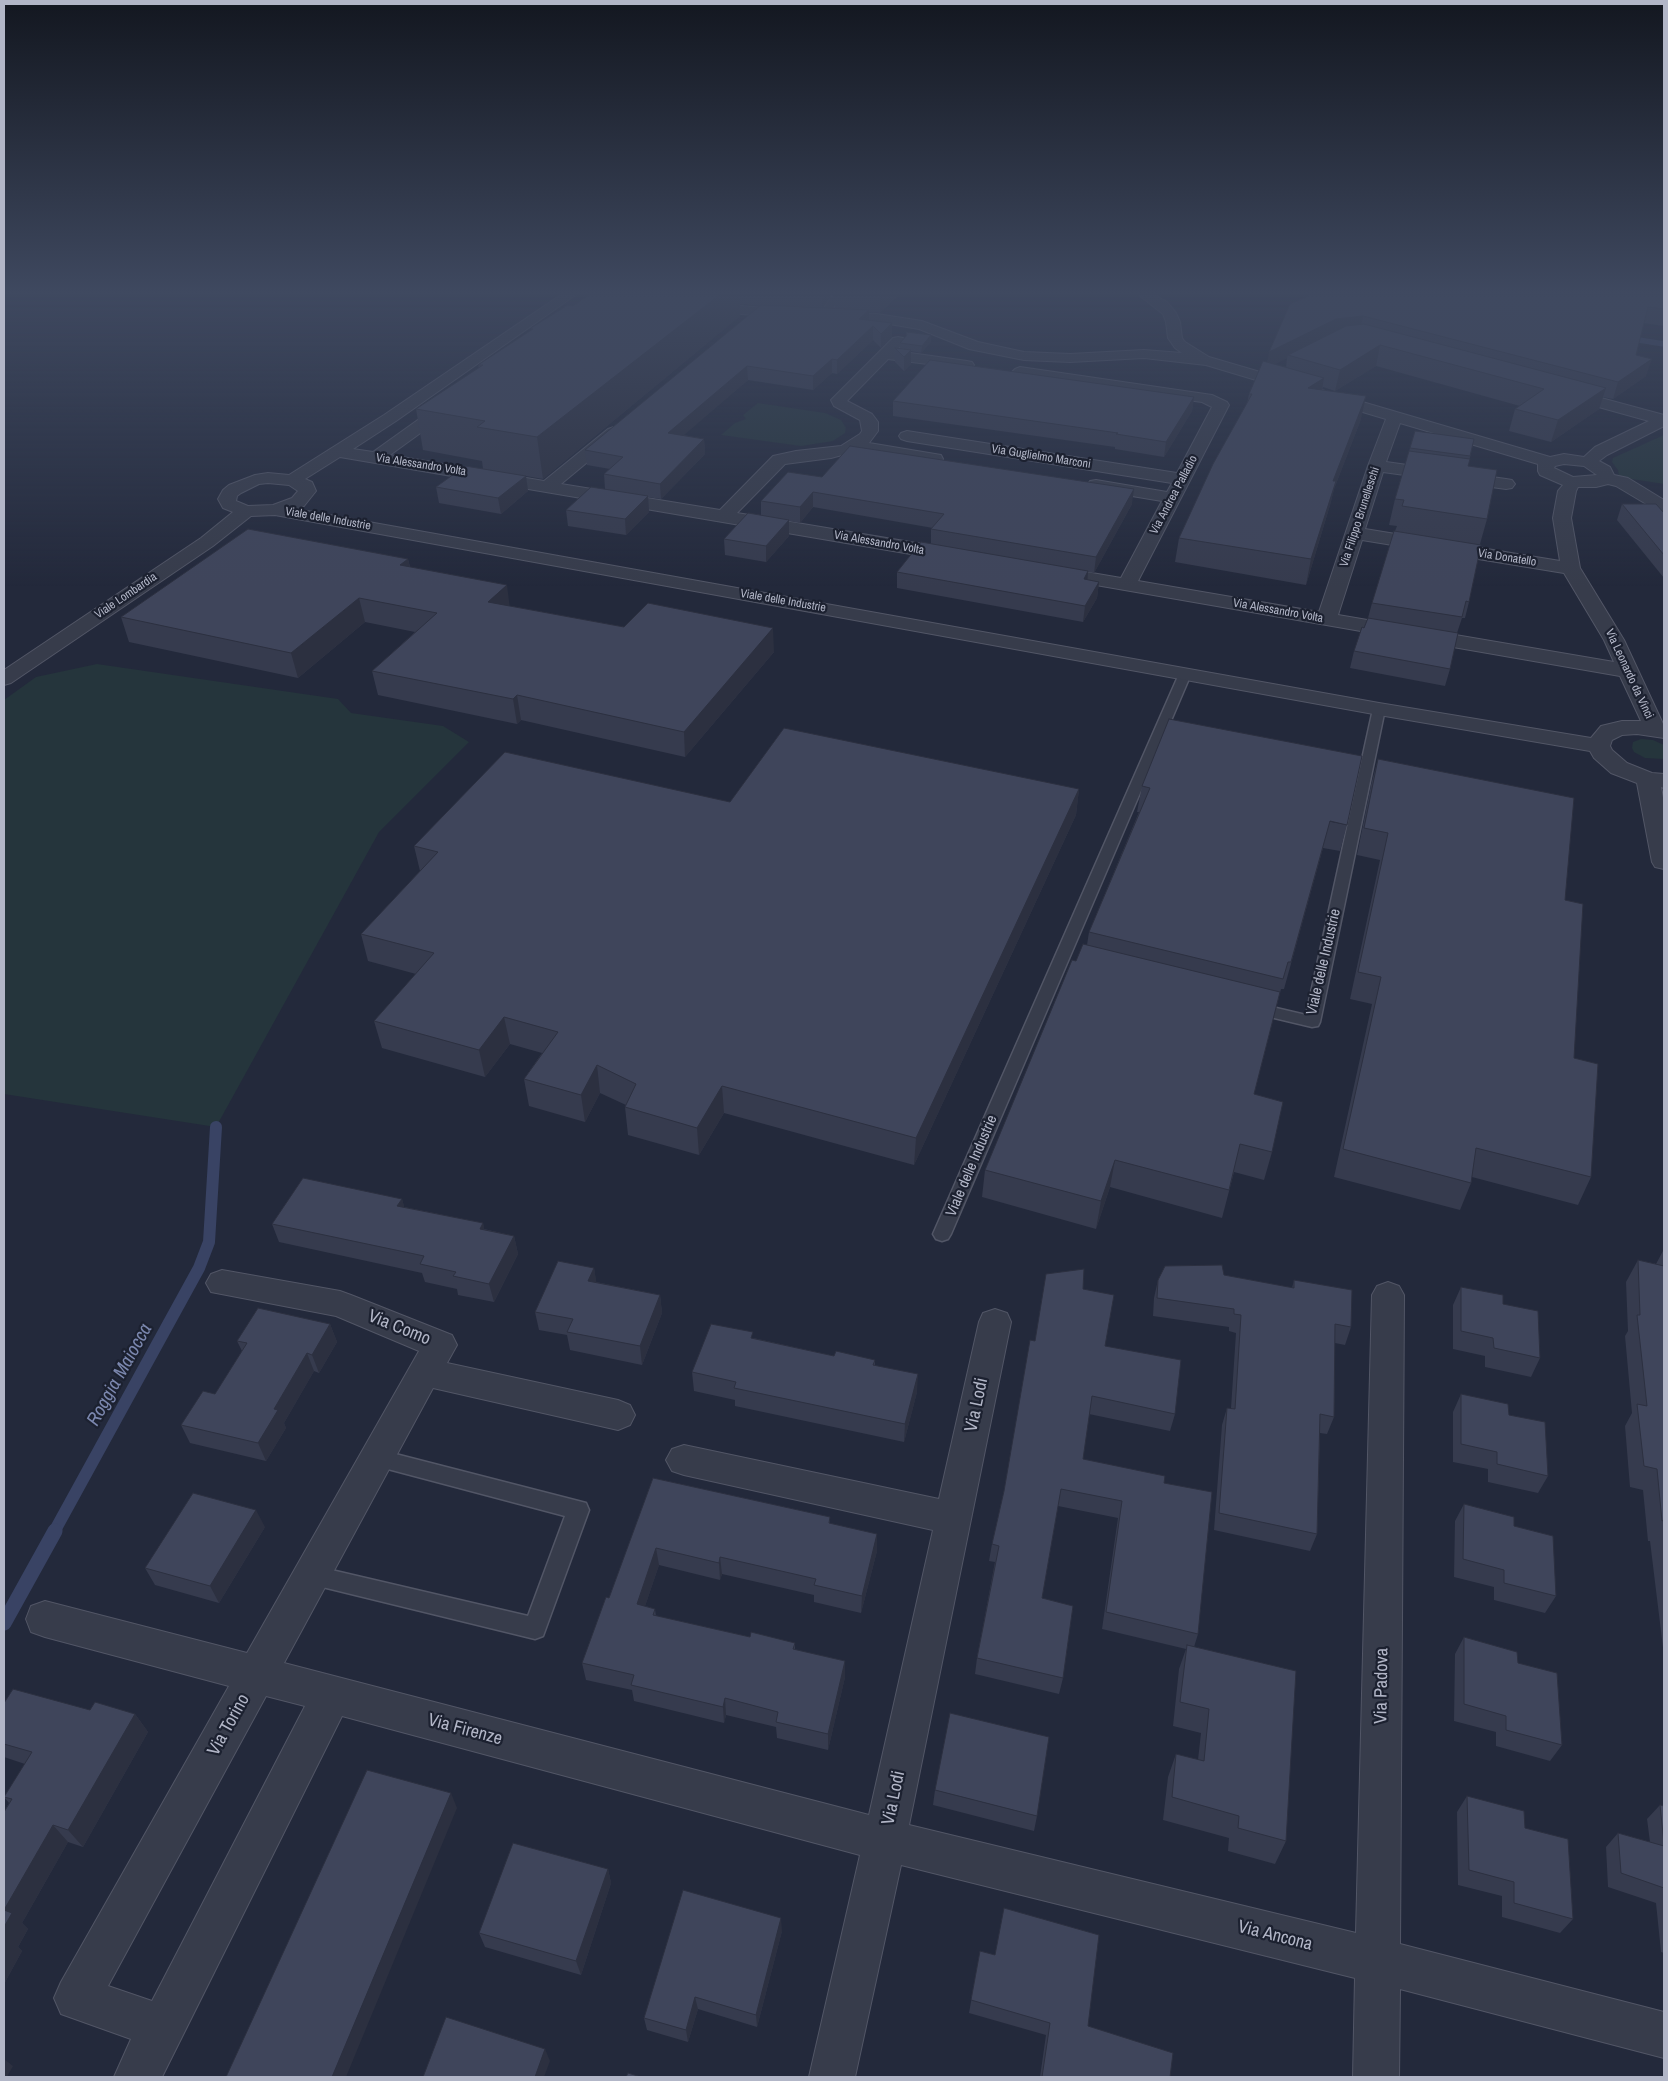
<!DOCTYPE html>
<html>
<head>
<meta charset="utf-8">
<style>
	body { margin:0 }
	#map { position:relative; width:1668px; height:2081px; overflow:hidden; background:#23293b; font-family:"Archivo Narrow",sans-serif }
	canvas { display:block }
	.frame { position:absolute; inset:0; border:5px solid #b2b6c7; pointer-events:none }
</style>
</head>
<body>
<div id="map">
<canvas width="1668" height="2081"></canvas>
<div class="frame"></div>
</div>
<script>
const c = document.querySelector('canvas').getContext('2d');
c.lineJoin = 'round';
function fillPath(path, color) { c.fillStyle = color; c.fill(path, 'evenodd'); }
const shape = rows => new Path2D(rows.map(r => 'M' + r).join(''));
function strokePath(path, color, width, dash) { c.strokeStyle = color; c.lineWidth = width; c.lineCap = dash ? 'butt' : 'round'; c.setLineDash(dash || []); c.stroke(path); }
function write(font, color, halo, rows, align = 'center') {
  c.font = font + ' "Archivo Narrow",sans-serif'; c.lineWidth = 4.5; c.setLineDash([]); c.textBaseline = 'middle'; c.strokeStyle = halo; c.fillStyle = color; for (const [text, x, y, turn = 0] of rows) {
    c.save(); c.translate(x, y); c.rotate((+turn || 0) * Math.PI / 180); c.textAlign = isNaN(turn) ? turn : align; if (halo) c.strokeText(text, 0, 0); c.fillText(text, 0, 0); c.restore();
  }
}
fillPath(shape([
	[758,403,825,413,841,420,846,428,845,433,833,441,801,446,721,435,735,423,746,419,743,415],
	[1664,435,1664,484,1619,477,1618,470,1612,462,1613,458],
	[97,664,338,699,351,713,443,726,469,742,379,832,216,1127,4,1094,4,700,36,677],
	[1641,739,1653,740,1664,745,1664,759,1645,758,1634,752,1632,748,1633,742]
]), '#25353c');
strokePath(shape([
	[1626,338,1664,344]
]), '#394364', 5.5);
strokePath(shape([
	[54,1532,199,1268,209,1242,216,1127]
]), '#394364', 12);
strokePath(shape([
	[4,1623,55,1531]
]), '#394364', 15);
const service = shape([
	[831,297,838,299,829,317,823,317,824,308,831,297],
	[1185,670,1191,674,951,1234,948,1239,942,1241,936,1239,933,1234,1179,674,1185,670],
	[1379,705,1385,709,1320,1022,1318,1026,1312,1027,1249,1012,1247,1008,1249,1004,1255,1003,1306,1015,1373,709,1379,705],
	[376,1449,586,1503,589,1510,543,1636,535,1639,302,1582,299,1575,302,1568,310,1565,528,1616,565,1516,369,1464,366,1458,369,1452,376,1449]
]);
const minor = shape([
	[559,296,574,296,396,421,353,449,373,452,443,402,449,400,455,402,457,405,455,408,390,455,544,481,608,429,614,427,620,429,622,432,620,435,561,484,720,510,773,456,796,451,841,446,860,434,862,431,860,420,834,406,831,400,893,338,898,337,903,338,905,341,896,351,967,361,972,362,974,365,972,368,967,369,888,359,847,401,872,414,878,422,878,431,869,443,941,455,943,459,941,463,935,464,857,451,831,458,785,464,737,513,952,549,959,551,961,555,959,559,952,561,340,457,305,479,312,482,316,491,304,506,296,509,1379,703,1591,738,1601,726,1622,721,1641,721,1620,676,1044,576,1042,572,1044,568,1051,566,1121,578,1162,501,1090,489,1087,485,1090,481,1096,480,1167,492,1172,483,907,441,901,439,899,436,901,433,907,431,1177,473,1212,407,1202,402,1020,377,1015,375,1012,372,1015,369,1020,367,1212,395,1227,402,1229,405,1138,581,1319,612,1368,466,1386,419,1206,365,1144,358,1070,362,1024,360,969,349,919,329,877,322,832,320,827,319,825,316,827,313,832,312,877,314,922,321,978,342,1024,352,1070,354,1144,350,1182,353,1175,348,1168,338,1166,322,1163,314,1140,296,1156,296,1167,302,1176,313,1180,322,1182,338,1185,342,1209,357,1550,457,1564,454,1584,457,1595,447,1649,421,1559,396,1556,393,1559,390,1564,388,1664,415,1664,426,1607,455,1599,461,1610,467,1614,475,1628,478,1664,500,1664,512,1658,511,1616,486,1608,484,1596,487,1578,487,1576,491,1571,518,1580,568,1624,640,1664,726,1664,738,1637,734,1622,735,1612,740,1610,746,1612,750,1627,763,1652,773,1664,774,1664,788,1661,787,1664,803,1664,869,1655,867,1652,862,1637,783,1611,773,1594,758,1590,751,1379,715,275,515,251,516,213,546,11,683,4,685,4,670,201,538,233,512,223,508,218,499,223,490,229,485,255,475,268,473,289,475,384,415,559,296],
	[1400,423,1538,464,1538,471,1540,475,1563,485,1558,491,1553,518,1560,561,1365,529,1383,472,1506,489,1512,488,1515,484,1512,480,1506,479,1386,462,1400,423],
	[1564,464,1584,466,1597,475,1573,477,1554,468,1555,466,1564,464],
	[268,483,289,485,298,491,292,498,273,505,248,506,236,501,237,496,241,493,259,484,268,483],
	[1362,540,1564,573,1604,640,1614,662,1338,615,1362,540],
	[628,296,662,296,730,305,789,310,796,314,789,318,730,313,635,300,628,296],
	[222,1270,340,1291,351,1295,452,1335,457,1345,447,1363,618,1400,630,1405,635,1415,630,1425,618,1430,433,1388,284,1663,869,1815,933,1530,684,1475,672,1471,666,1460,672,1449,684,1445,939,1499,979,1322,983,1313,995,1309,1007,1313,1011,1322,909,1825,1356,1933,1372,1295,1377,1286,1388,1282,1399,1286,1404,1295,1400,1944,1664,2012,1664,2058,1400,1989,1399,2077,1353,2077,1355,1978,901,1865,855,2077,809,2077,860,1855,342,1716,162,2077,114,2077,131,2039,61,2014,54,1998,61,1982,229,1686,45,1637,31,1632,26,1619,31,1606,45,1601,247,1653,419,1351,336,1316,211,1292,206,1283,211,1274,222,1270],
	[266,1696,305,1706,152,2001,108,1986,266,1696]
]);
strokePath(service, '#525666', 3);
strokePath(minor, '#525666', 2);
fillPath(service, '#373c4b');
fillPath(minor, '#373c4b');
fillPath(shape([
	[588,296,831,296,823,307,835,308,835,296,832,296,898,296,880,313,869,312,869,320,892,337,881,348,873,340,837,374,832,373,813,390,748,380,683,435,704,439,705,454,661,499,648,497,649,512,626,535,568,526,566,510,605,489,604,474,610,469,587,465,585,450,760,306,740,304,740,316,543,479,526,476,528,491,501,514,439,503,436,487,483,469,482,461,423,450,416,409,479,368,478,365,532,330,531,328,573,306],
	[1664,296,1664,326,1643,323,1636,355,1646,376,1613,399,1603,397,1599,409,1551,442,1509,431,1515,409,1520,406,1376,366,1335,391,1323,387,1322,390,1361,419,1334,489,1330,505,1306,585,1175,562,1179,538,1247,404,1249,394,1267,362,1290,304],
	[1287,358,1286,367,1275,364],
	[906,332,931,342,921,353,911,351,911,364,904,371,895,362,895,348,900,349,900,343,906,336],
	[1194,397,1192,411,1164,457,1115,449,1115,447,893,416,893,401],
	[1415,431,1474,439,1468,466,1487,519,1480,544,1469,602,1465,618,1462,618,1457,633,1450,669,1445,686,1350,668,1354,651,1368,618,1372,603,1395,531,1397,526,1389,525,1395,499],
	[822,477,1132,504,1094,573,1088,572,1087,580,1099,582,1097,598,1083,622,897,588,897,572,931,544,931,529,933,528,813,507,800,523,789,521,789,536,766,562,725,555,724,539,761,515,761,501],
	[1622,504,1664,513,1664,578,1617,520],
	[408,559,410,567,510,606,624,627,774,652,685,757,521,720,517,724,378,695,372,671,415,632,365,622,298,678,129,642,121,617],
	[1378,759,1565,900,1574,1058,1591,1177,1578,1205,1472,1177,1471,1183,1460,1210,1334,1177,1372,1004,1350,999,1380,860,1357,855,1371,785],
	[1142,786,1347,825,1340,851,1323,848,1284,989,1281,989,1254,1094,1272,1152,1264,1180,1234,1172,1222,1218,1110,1187,1096,1229,982,1197,985,1170,1076,961,1087,945,1089,932,1139,812,1137,812],
	[1079,789,1076,815,914,1165,724,1113,699,1155,628,1135,625,1107,626,1105,600,1093,585,1122,529,1106,524,1079,542,1053,510,1044,485,1077,382,1048,374,1021,416,974,368,961,361,934,420,871,414,846,730,802],
	[402,1199,404,1207,483,1223,484,1229,514,1236,518,1254,494,1302,458,1295,457,1289,425,1282,422,1273,279,1242,272,1224],
	[1664,1249,1664,1656,1650,1541,1648,1541,1643,1490,1630,1487,1625,1426,1632,1413,1625,1336,1628,1331,1626,1282,1638,1260,1656,1264],
	[594,1268,596,1282,660,1295,662,1313,642,1365,570,1350,567,1335,539,1330,535,1312],
	[1224,1275,1292,1288,1294,1280,1351,1327,1345,1345,1335,1343,1334,1417,1327,1434,1320,1433,1317,1534,1310,1551,1214,1530,1222,1425,1227,1408,1231,1408,1236,1333,1229,1331,1229,1327,1153,1316,1154,1298,1158,1280],
	[1461,1287,1503,1304,1540,1358,1531,1377,1485,1367,1485,1356,1453,1349,1453,1305],
	[330,1324,337,1342,319,1373,314,1371,284,1423,286,1428,266,1461,190,1443,181,1425,215,1394,242,1351,237,1341],
	[753,1338,834,1356,875,1360,875,1365,917,1392,904,1442,735,1406,735,1400,694,1391,692,1372],
	[1035,1341,1105,1346,1175,1414,1170,1431,1089,1414,1083,1459,1164,1483,1198,1634,1194,1647,1286,1841,1275,1864,1228,1851,1229,1838,1163,1820,1168,1777,1176,1754,1198,1760,1201,1733,1173,1726,1179,1669,1186,1649,1102,1629,1118,1518,1058,1506,1042,1598,1063,1678,1059,1694,975,1674,977,1658,995,1562,989,1561,992,1544,1004,1491],
	[1461,1394,1509,1415,1548,1476,1538,1493,1488,1482,1488,1469,1453,1462,1453,1412],
	[653,1478,830,1517,830,1524,877,1551,861,1613,814,1602,814,1595,722,1574,720,1580,659,1565,645,1606,655,1609,656,1616,750,1637,795,1643,795,1650,845,1661,845,1677,828,1750,777,1738,776,1727,726,1715,724,1723,634,1701,632,1690,586,1680,582,1663,609,1598],
	[1464,1504,1514,1526,1556,1596,1545,1613,1494,1600,1494,1587,1454,1577,1455,1521],
	[265,1527,219,1603,155,1585,145,1568],
	[1464,1637,1518,1663,1562,1745,1550,1761,1496,1746,1496,1732,1454,1721,1455,1654],
	[4,1703,135,1714,148,1732,83,1847,68,1842,22,1923,28,1929,18,1947,22,1951,4,1984,4,1812,9,1803,4,1797,25,1764,4,1757],
	[935,1790,1037,1816,1034,1831,933,1805],
	[1467,1796,1525,1828,1573,1919,1560,1933,1502,1917,1502,1896,1458,1885,1457,1812],
	[1660,1805,1664,1806,1664,1953,1661,1952,1656,1903,1608,1887,1606,1847,1618,1833,1650,1842,1647,1819],
	[608,1869,611,1883,581,1975,485,1947,479,1933],
	[1004,1908,1088,2026,1170,2077,1040,2077,1046,2035,969,2013,980,1951,995,1955],
	[782,1931,757,2027,698,2009,688,2042,647,2030,644,2018]
]), '#363b4e');
fillPath(shape([
	[718,296,740,296,740,316,543,479,537,437],
	[822,296,831,296,822,309],
	[880,296,898,296,880,313],
	[869,310,869,323,859,319],
	[1363,316,1360,332,1288,355,1287,358,1266,369,1269,352,1336,319],
	[892,323,892,337,881,348,881,334],
	[873,326,873,340,837,374,837,360],
	[931,335,931,342,921,353,922,346],
	[1380,345,1376,366,1335,391,1340,370],
	[911,350,911,364,904,371,904,357],
	[832,359,832,373,813,390,813,376],
	[1652,359,1646,376,1613,399,1618,382],
	[747,366,748,380,669,448,668,433],
	[1324,378,1320,401,1308,388],
	[1606,388,1599,409,1551,442,1558,420],
	[1366,396,1361,419,1334,489,1330,505,1306,585,1311,559,1333,481],
	[1194,397,1192,411,1164,457,1166,442],
	[704,439,705,454,661,499,660,484],
	[526,476,528,491,501,514,498,498],
	[1134,489,1132,504,1094,573,1096,557],
	[813,492,813,507,800,523,800,507],
	[648,496,649,512,626,535,625,519],
	[789,520,789,536,766,562,766,546],
	[408,559,413,582,400,565],
	[1088,571,1087,587,1084,579],
	[1099,582,1097,598,1083,622,1085,606],
	[507,585,510,609,488,602],
	[359,598,365,622,298,678,291,653],
	[773,628,774,652,685,757,684,732],
	[517,695,521,720,517,724,513,699],
	[1079,789,1076,815,914,1165,916,1138],
	[504,1017,510,1044,485,1077,479,1050],
	[597,1065,600,1093,585,1122,581,1095],
	[722,1086,724,1113,699,1155,697,1128],
	[1115,1160,1110,1187,1096,1229,1101,1201],
	[402,1199,407,1217,397,1206],
	[483,1223,487,1242,480,1229],
	[514,1236,518,1254,494,1302,489,1284],
	[594,1268,597,1286,588,1281],
	[660,1295,662,1313,642,1365,640,1346],
	[330,1324,337,1342,319,1373,312,1355],
	[307,1353,314,1371,284,1423,286,1428,266,1461,258,1443,274,1409],
	[918,1374,917,1392,904,1442,905,1424],
	[256,1510,265,1527,219,1603,210,1586],
	[877,1534,877,1551,861,1613,862,1596],
	[656,1548,659,1565,640,1621,637,1604],
	[720,1557,722,1574,720,1580,719,1563],
	[845,1661,845,1677,828,1750,828,1734],
	[725,1698,726,1715,724,1723,723,1707],
	[135,1714,148,1732,83,1847,68,1830],
	[451,1793,457,1808,346,2077,332,2077],
	[53,1825,68,1842,22,1923,28,1929,18,1947,22,1951,4,1984,4,1910],
	[608,1869,611,1883,581,1975,576,1961],
	[781,1918,782,1931,757,2027,756,2015],
	[695,1997,698,2009,688,2042,686,2030],
	[545,2049,550,2061,544,2077,535,2077],
	[4,2059,13,2066,7,2077,4,2077]
]), '#2c3040');
const building = shape([
	[588,296,718,296,537,437,477,427,485,421,416,409,483,365,478,365,533,329,531,328,568,305,573,306,588,296],
	[1309,296,1664,296,1664,309,1648,307,1636,355,1652,359,1618,382,1363,316,1336,319,1269,352,1290,304,1309,296],
	[761,305,869,310,859,319,892,323,881,334,873,326,837,360,832,359,813,376,747,366,668,433,704,439,660,484,604,474,623,457,585,450,761,305],
	[1364,324,1606,388,1558,420,1515,409,1544,389,1380,345,1340,370,1288,355,1346,326,1364,324],
	[906,332,931,335,922,346,900,343,907,335,906,332],
	[895,348,911,350,904,357,895,348],
	[930,360,1194,397,1166,442,1116,434,1118,433,893,401,930,360],
	[1263,361,1324,378,1308,388,1366,396,1333,481,1336,481,1311,559,1179,538,1213,464,1252,394,1249,394,1263,361],
	[1415,431,1474,439,1470,456,1410,448,1415,431],
	[850,446,1134,489,1096,557,931,529,944,514,813,492,800,507,761,501,788,472,822,477,850,446],
	[1409,451,1470,459,1468,466,1497,470,1487,519,1402,506,1404,500,1395,499,1409,451],
	[465,466,526,476,498,498,436,487,465,466],
	[591,487,648,496,625,519,566,510,591,487],
	[1622,504,1656,504,1664,513,1664,555,1622,504],
	[748,513,789,520,766,546,724,539,748,513],
	[248,529,408,559,400,565,507,585,488,602,624,627,648,603,773,628,684,732,517,695,513,699,372,671,437,613,359,598,291,653,121,617,248,529],
	[1394,531,1481,545,1469,602,1466,601,1462,617,1372,603,1394,531],
	[921,542,1088,571,1084,579,1099,582,1085,606,897,572,921,542],
	[1368,618,1458,633,1450,669,1354,651,1362,627,1364,628,1368,618],
	[1169,719,1362,756,1347,825,1330,821,1291,962,1288,962,1283,979,1089,932,1150,788,1142,786,1169,719],
	[784,728,1079,789,916,1138,722,1086,697,1128,625,1107,636,1084,597,1065,581,1095,524,1079,558,1032,504,1017,479,1050,374,1021,434,953,361,934,438,852,414,846,505,752,730,802,784,728],
	[1378,759,1574,798,1565,900,1583,904,1574,1058,1598,1064,1591,1177,1476,1148,1471,1183,1343,1149,1381,977,1358,972,1388,833,1364,828,1378,759],
	[1083,944,1280,992,1254,1094,1283,1102,1272,1152,1240,1144,1229,1190,1115,1160,1101,1201,985,1170,1072,960,1076,961,1083,944],
	[303,1178,402,1199,397,1206,483,1223,480,1229,514,1236,489,1284,453,1276,456,1272,420,1264,424,1256,272,1224,303,1178],
	[1638,1260,1664,1266,1664,1521,1664,1520,1662,1521,1657,1469,1644,1466,1637,1404,1647,1406,1637,1315,1640,1315,1638,1260],
	[558,1261,594,1268,588,1281,660,1295,640,1346,567,1332,573,1319,535,1312,558,1261],
	[1222,1265,1224,1275,1294,1288,1294,1280,1352,1290,1351,1327,1335,1324,1334,1417,1320,1414,1317,1534,1219,1513,1227,1408,1235,1409,1241,1315,1234,1314,1234,1309,1157,1298,1158,1280,1165,1266,1222,1265],
	[1084,1269,1083,1289,1114,1295,1105,1346,1181,1360,1175,1414,1092,1396,1083,1459,1165,1476,1164,1483,1212,1492,1198,1634,1106,1612,1122,1501,1061,1489,1042,1598,1073,1606,1063,1678,977,1658,999,1546,992,1544,1004,1491,1030,1340,1035,1341,1046,1274,1084,1269],
	[1461,1287,1503,1295,1503,1304,1538,1311,1540,1358,1494,1348,1493,1338,1461,1331,1461,1287],
	[258,1308,330,1324,312,1355,307,1353,274,1409,278,1410,258,1443,181,1425,203,1391,215,1394,247,1343,237,1341,258,1308],
	[711,1324,753,1332,751,1338,834,1356,836,1351,875,1360,873,1365,918,1374,905,1424,734,1388,736,1382,692,1372,711,1324],
	[1461,1394,1508,1404,1509,1415,1545,1422,1548,1476,1497,1464,1497,1452,1461,1444,1461,1394],
	[653,1478,830,1517,829,1523,877,1534,862,1596,814,1585,816,1579,720,1557,719,1563,656,1548,637,1604,655,1609,653,1615,750,1637,751,1632,795,1643,793,1649,845,1661,828,1734,776,1722,778,1712,725,1698,723,1707,631,1685,634,1675,582,1663,606,1597,609,1598,653,1478],
	[193,1493,256,1510,210,1586,145,1568,193,1493],
	[1464,1504,1514,1517,1514,1526,1553,1536,1556,1596,1504,1583,1504,1570,1463,1559,1464,1504],
	[1464,1637,1517,1652,1518,1663,1557,1673,1562,1745,1506,1730,1506,1716,1464,1704,1464,1637],
	[1187,1645,1296,1671,1286,1841,1238,1828,1239,1816,1172,1797,1176,1754,1204,1761,1209,1709,1180,1702,1187,1645],
	[13,1689,90,1710,95,1702,135,1714,68,1830,53,1825,4,1910,12,1913,4,1927,4,1812,12,1799,4,1797,32,1752,4,1744,4,1703,13,1689],
	[950,1713,1049,1737,1037,1816,935,1790,950,1713],
	[367,1770,451,1793,332,2077,226,2077,367,1770],
	[1467,1796,1524,1811,1525,1828,1568,1839,1573,1919,1514,1903,1514,1882,1469,1870,1467,1796],
	[1660,1805,1664,1806,1664,1844,1660,1805],
	[1618,1833,1664,1846,1664,1888,1621,1873,1618,1833],
	[513,1843,608,1869,576,1961,479,1933,513,1843],
	[683,1890,781,1918,756,2015,695,1997,686,2030,644,2018,683,1890],
	[1004,1908,1099,1935,1088,2026,1173,2053,1170,2077,1042,2077,1050,2023,971,2000,980,1951,995,1955,1004,1908],
	[446,2017,545,2049,535,2077,423,2077,446,2017],
	[628,2073,641,2077,626,2077,628,2073]
]);
fillPath(building, '#3f455b');
strokePath(building, '#2c3040', 1);
const sky = c.createLinearGradient(0, 0, 0, 587);
sky.addColorStop(0, '#131720');
sky.addColorStop(0.5, '#3f4960');
sky.addColorStop(1, '#3f496000');
c.fillStyle = sky;
c.fillRect(0, 0, 1668, 587);
write('12px', '#b2b6c7', '#1c2130', [
	["Via Guglielmo Marconi",1041,457,9],
	["Via Alessandro Volta",421,465,9],
	["Via Andrea Palladio",1174,495,-62],
	["Via Filippo Brunelleschi",1360,517,-72],
	["Viale delle Industrie",328,519,10],
	["Via Alessandro Volta",879,543,10],
	["Via Donatello",1507,558,9],
	["Viale Lombardia",126,596,-34],
	["Viale delle Industrie",783,601,10],
	["Via Alessandro Volta",1278,611,10],
	["Via Leonardo da Vinci",1629,674,65]
]);
write('15px', '#b2b6c7', '#1c2130', [
	["Viale delle Industrie",1324,962,-77],
	["Viale delle Industrie",972,1166,-67]
]);
write('18px', '#b2b6c7', '#1c2130', [
	["Via Como",399,1328,22],
	["Via Lodi",977,1405,-78],
	["Via Padova",1382,1686,-89],
	["Via Torino",229,1725,-61],
	["Via Firenze",465,1730,15],
	["Via Lodi",894,1798,-78],
	["Via Ancona",1275,1936,14]
]);
write('italic 19px', '#7b87ae', '#1c2130', [
	["Roggia Maiocca",120,1375,-61]
]);
</script>
</body>
</html>
